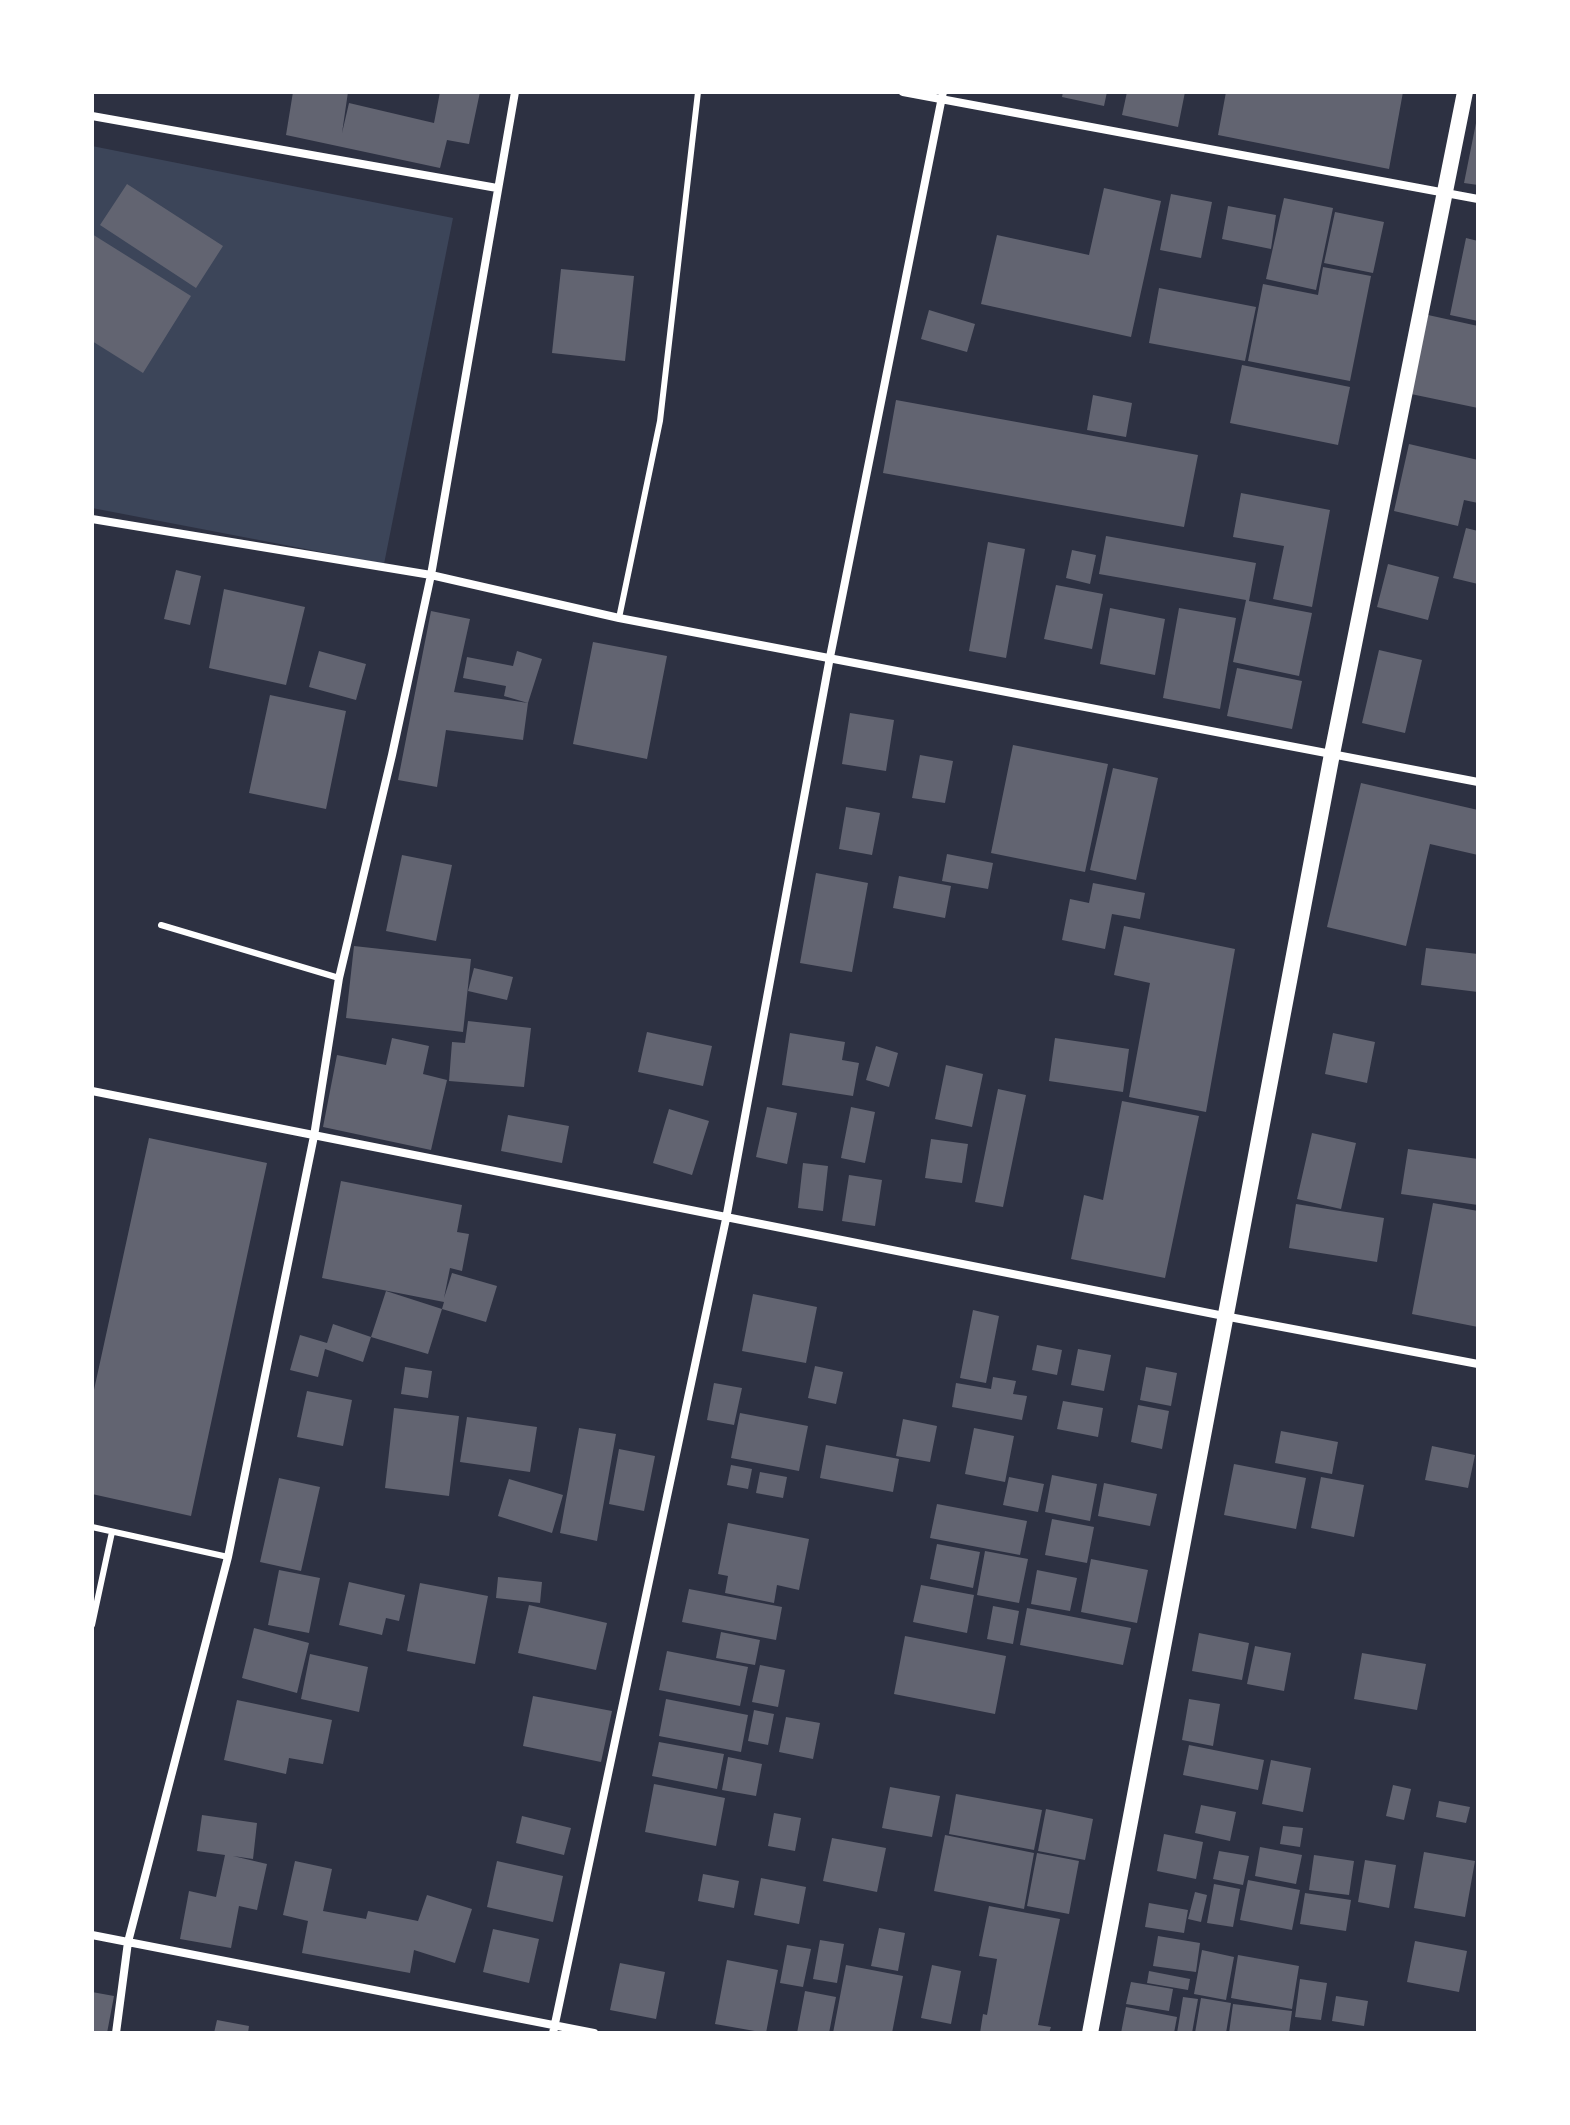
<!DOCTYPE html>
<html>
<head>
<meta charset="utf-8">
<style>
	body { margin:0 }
	#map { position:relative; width:1570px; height:2125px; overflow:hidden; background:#2d3142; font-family:"Public Sans",sans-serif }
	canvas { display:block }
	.frame { position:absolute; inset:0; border:94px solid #fff; pointer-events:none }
</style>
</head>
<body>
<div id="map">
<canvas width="1570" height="2125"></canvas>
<div class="frame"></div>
</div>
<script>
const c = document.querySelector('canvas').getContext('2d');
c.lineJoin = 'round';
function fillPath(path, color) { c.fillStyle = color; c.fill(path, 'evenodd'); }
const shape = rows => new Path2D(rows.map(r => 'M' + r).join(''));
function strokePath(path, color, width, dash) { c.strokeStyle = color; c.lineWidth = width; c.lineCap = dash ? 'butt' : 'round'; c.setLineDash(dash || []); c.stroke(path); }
fillPath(shape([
	[92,146,453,218,384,564,92,508]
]), '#3c4559');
fillPath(shape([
	[293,92,348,92,342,133,349,103,434,123,440,92,480,92,469,144,447,140,440,168,286,135],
	[1063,92,1107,92,1104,106,1062,97],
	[1127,92,1185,92,1178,127,1122,115],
	[1226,92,1403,92,1389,169,1218,135],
	[1477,118,1478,118,1478,185,1464,183],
	[127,184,223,246,196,288,100,225],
	[1104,188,1161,201,1131,337,981,304,997,235,1089,255],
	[1171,194,1212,202,1201,258,1160,250],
	[1284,198,1333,208,1316,290,1266,279],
	[1228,206,1276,215,1271,249,1222,239],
	[1335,212,1384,222,1373,273,1324,263],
	[92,234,191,296,143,373,92,341],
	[1466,238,1478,241,1478,321,1450,315],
	[1323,267,1371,276,1350,381,1248,361,1263,284,1318,295],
	[561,269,634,276,625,361,552,353],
	[1159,288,1256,307,1245,361,1149,343],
	[929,310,975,324,967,352,921,339],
	[1428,315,1478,326,1478,408,1411,394],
	[1242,365,1350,387,1338,445,1230,423],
	[1093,395,1132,403,1126,437,1087,430],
	[896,400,1198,455,1184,527,883,473],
	[1409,444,1478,460,1478,503,1464,500,1458,526,1394,511],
	[1241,493,1330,510,1312,607,1273,599,1284,546,1233,537],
	[1466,528,1478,531,1478,584,1453,578],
	[1106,536,1256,563,1249,601,1312,613,1299,676,1233,662,1246,600,1099,574],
	[988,542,1025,549,1006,658,969,651],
	[1072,550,1096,555,1090,584,1066,578],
	[1388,564,1439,577,1428,620,1377,607],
	[176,570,201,576,190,625,164,619],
	[1056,585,1103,594,1092,649,1044,639],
	[224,589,305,607,286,685,209,668],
	[1110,608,1165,619,1155,675,1100,664],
	[1179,608,1236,618,1220,709,1163,698],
	[431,611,470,619,454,692,528,703,523,740,446,730,437,787,398,780],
	[593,642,667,656,647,759,573,744],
	[1379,650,1422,660,1405,733,1362,723],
	[319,651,366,664,356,700,309,687],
	[517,651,542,659,528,703,504,696,506,686,463,678,467,657,513,666],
	[1237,668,1302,681,1292,729,1227,716],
	[270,695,346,711,326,809,249,793],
	[850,713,894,720,886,771,842,764],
	[1013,745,1108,764,1085,872,991,853],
	[920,755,953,761,945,803,912,798],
	[1113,768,1158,778,1136,880,1090,870],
	[1361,783,1478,810,1478,855,1430,844,1406,946,1327,927],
	[846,807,880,813,872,855,839,849],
	[947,854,993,863,988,889,942,881],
	[402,855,452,865,436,941,386,931],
	[816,873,868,883,852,972,800,963],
	[899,876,951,886,945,918,893,908],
	[1093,883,1145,893,1140,919,1112,914,1105,949,1062,940,1070,899,1089,903],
	[1124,926,1235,949,1206,1112,1129,1097,1150,983,1114,975],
	[354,946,471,959,463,1032,346,1018],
	[1426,948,1478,954,1478,992,1421,985],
	[474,968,513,977,507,1000,468,991],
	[468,1021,531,1028,524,1087,449,1081,452,1042,465,1043],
	[647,1032,712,1046,703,1086,638,1072],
	[790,1033,845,1042,842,1060,859,1063,853,1096,782,1085],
	[1333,1033,1375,1042,1367,1083,1325,1074],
	[392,1038,429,1046,423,1074,447,1080,431,1150,323,1127,337,1055,386,1065],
	[1055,1038,1129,1049,1123,1092,1049,1081],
	[876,1046,898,1053,889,1087,866,1080],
	[946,1065,983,1074,972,1127,935,1119],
	[998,1089,1026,1095,1003,1207,975,1202],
	[1122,1101,1199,1116,1165,1278,1071,1259,1084,1195,1103,1200],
	[767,1107,797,1113,787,1164,756,1157],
	[851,1107,875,1112,865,1163,841,1158],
	[669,1109,709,1121,692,1175,653,1163],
	[508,1115,569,1126,562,1163,501,1151],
	[1312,1133,1356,1143,1341,1209,1297,1199],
	[149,1138,267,1163,191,1516,92,1494,92,1399],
	[931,1139,968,1144,962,1183,925,1178],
	[1408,1149,1478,1159,1478,1205,1401,1194],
	[803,1163,828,1166,823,1211,798,1208],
	[849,1175,882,1180,875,1226,842,1221],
	[341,1181,462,1205,457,1232,469,1234,462,1271,450,1268,444,1298,452,1273,497,1286,486,1322,442,1309,444,1302,322,1278],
	[1433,1203,1478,1211,1478,1327,1412,1314],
	[1296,1204,1384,1218,1377,1262,1289,1248],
	[386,1291,442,1309,428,1354,371,1337,363,1362,325,1349,318,1377,290,1370,300,1335,327,1343,333,1324,371,1337],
	[753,1294,817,1307,806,1363,742,1351],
	[973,1310,999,1316,986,1383,960,1378],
	[1037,1345,1062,1350,1057,1375,1032,1370],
	[1078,1349,1111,1355,1104,1391,1071,1385],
	[815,1366,843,1372,836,1404,808,1398],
	[405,1367,432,1371,428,1398,401,1394],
	[1146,1367,1177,1373,1171,1406,1140,1400],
	[993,1377,1016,1381,1013,1394,1027,1396,1022,1420,952,1407,956,1383,991,1389],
	[714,1383,742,1388,734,1425,707,1420],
	[307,1391,352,1400,343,1446,297,1437],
	[1063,1401,1103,1408,1098,1437,1057,1429],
	[1138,1405,1169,1411,1162,1449,1131,1442],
	[394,1408,459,1416,449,1496,385,1488],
	[740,1413,808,1426,799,1471,731,1458],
	[467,1417,537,1427,530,1472,460,1462],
	[903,1419,937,1426,930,1462,896,1456],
	[579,1428,616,1434,597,1541,560,1533],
	[974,1428,1014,1436,1005,1482,965,1474],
	[1281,1431,1338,1442,1332,1474,1275,1463],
	[826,1445,899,1459,893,1492,820,1478],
	[1432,1446,1475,1455,1468,1488,1425,1480],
	[619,1449,655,1456,644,1511,609,1504],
	[1234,1464,1306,1478,1296,1529,1224,1515],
	[731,1465,752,1469,748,1489,727,1485],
	[760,1472,787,1477,783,1498,756,1493],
	[1052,1475,1097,1484,1090,1521,1045,1512],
	[1009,1477,1044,1484,1038,1512,1003,1505],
	[1321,1477,1364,1485,1354,1537,1311,1528],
	[279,1478,320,1487,301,1571,260,1562],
	[509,1479,563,1495,552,1533,498,1516],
	[1104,1483,1157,1494,1150,1526,1098,1516],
	[937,1504,1027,1521,1020,1555,930,1538],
	[1052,1519,1094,1527,1087,1563,1045,1555],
	[728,1523,809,1539,799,1590,777,1585,774,1603,725,1593,728,1576,718,1574],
	[937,1544,980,1552,973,1588,930,1579],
	[985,1551,1028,1559,1019,1603,977,1595],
	[1091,1559,1148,1570,1137,1623,1081,1612],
	[279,1570,320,1578,309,1633,268,1625],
	[1037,1570,1077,1578,1070,1611,1031,1604],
	[498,1577,542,1582,540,1603,496,1598],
	[349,1582,405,1595,399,1621,386,1618,382,1635,339,1625],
	[420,1583,488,1596,475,1664,407,1651],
	[921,1585,974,1595,967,1633,913,1622],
	[689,1589,782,1607,776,1640,682,1622],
	[529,1605,607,1623,596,1670,518,1653],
	[993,1606,1019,1611,1013,1644,987,1639],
	[1027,1608,1131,1628,1123,1665,1020,1645],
	[254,1628,309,1643,297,1693,242,1678],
	[721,1632,760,1640,755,1665,716,1658],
	[1199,1633,1249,1643,1242,1680,1192,1671],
	[905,1636,1006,1656,995,1714,894,1694],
	[1255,1646,1291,1653,1284,1691,1247,1684],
	[667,1651,748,1667,740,1706,659,1690],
	[1362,1653,1426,1664,1417,1710,1354,1699],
	[310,1654,368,1667,359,1712,301,1699],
	[760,1665,785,1670,778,1707,752,1702],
	[533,1696,612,1711,601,1762,523,1746],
	[666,1699,748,1715,741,1752,659,1736],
	[1189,1699,1220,1704,1213,1746,1182,1740],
	[237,1700,332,1720,323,1764,289,1758,286,1774,224,1760],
	[754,1710,774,1714,768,1745,748,1741],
	[786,1717,820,1723,813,1759,779,1752],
	[659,1742,724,1754,717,1789,652,1776],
	[1189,1745,1264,1760,1258,1790,1183,1775],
	[728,1757,762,1764,756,1796,722,1790],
	[1271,1760,1311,1768,1303,1812,1262,1804],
	[654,1784,725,1798,716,1846,645,1832],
	[1393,1785,1411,1789,1404,1820,1386,1816],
	[890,1787,940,1796,932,1837,882,1828],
	[956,1794,1042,1810,1034,1850,949,1834],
	[1439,1801,1470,1807,1466,1823,1436,1817],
	[1201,1805,1236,1812,1230,1841,1195,1833],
	[1046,1809,1093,1819,1085,1860,1038,1851],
	[774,1813,801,1818,795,1851,768,1846],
	[202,1815,257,1823,253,1859,233,1856,267,1864,257,1910,239,1906,231,1948,180,1939,189,1891,216,1897,225,1855,197,1851],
	[522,1816,571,1828,564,1855,516,1843],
	[1283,1826,1303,1828,1300,1847,1280,1844],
	[1164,1834,1203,1842,1196,1879,1157,1871],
	[945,1835,1034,1853,1024,1909,934,1891],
	[832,1838,886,1848,877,1892,823,1881],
	[1260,1847,1302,1855,1296,1884,1255,1876],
	[1219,1851,1249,1856,1243,1885,1213,1879],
	[1424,1852,1475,1861,1465,1917,1414,1908],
	[1037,1853,1079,1861,1069,1914,1027,1906],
	[1314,1855,1354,1861,1349,1895,1309,1890],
	[1365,1860,1396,1865,1389,1908,1358,1902],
	[295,1861,332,1869,323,1911,366,1919,368,1911,418,1921,427,1895,472,1909,455,1963,414,1950,410,1973,302,1953,308,1921,283,1915],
	[497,1861,563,1876,553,1922,487,1907],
	[703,1874,739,1881,734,1908,698,1901],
	[761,1878,806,1887,799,1924,754,1915],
	[1248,1880,1300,1890,1292,1930,1240,1920],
	[1214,1884,1240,1889,1233,1927,1207,1923],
	[1195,1892,1207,1895,1201,1922,1188,1919],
	[1305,1893,1351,1900,1346,1931,1300,1924],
	[1149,1903,1188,1910,1184,1933,1145,1927],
	[989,1906,1060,1919,1038,2025,1051,2027,1049,2033,980,2033,983,2014,987,2015,997,1959,979,1956],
	[879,1928,905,1933,898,1971,871,1966],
	[493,1929,539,1939,529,1983,483,1972],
	[1158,1936,1200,1943,1196,1972,1153,1966],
	[820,1940,844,1944,837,1983,813,1979],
	[1415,1941,1467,1951,1459,1992,1407,1982],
	[787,1945,811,1949,803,1987,780,1983],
	[1202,1950,1234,1957,1226,2000,1194,1994],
	[1238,1955,1299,1966,1292,2009,1231,1998],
	[727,1960,778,1970,766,2033,715,2024],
	[620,1963,665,1972,656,2019,610,2010],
	[846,1965,903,1976,892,2033,833,2033],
	[932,1965,961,1971,951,2024,921,2018],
	[1149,1971,1190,1979,1188,1990,1147,1983],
	[1300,1979,1327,1983,1321,2020,1295,2017],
	[1131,1982,1173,1989,1169,2011,1126,2004],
	[805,1991,836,1997,829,2033,797,2033],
	[92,1992,114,1996,107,2033,92,2031],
	[1336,1996,1368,2001,1364,2026,1332,2021],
	[1183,1997,1198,1999,1192,2033,1177,2033],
	[1201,1998,1231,2003,1226,2033,1195,2033],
	[1233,2004,1292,2011,1289,2033,1229,2033],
	[1126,2007,1177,2017,1174,2033,1121,2033],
	[217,2020,249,2026,248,2033,214,2033]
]), '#626471');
strokePath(shape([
	[619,618,660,421,698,92],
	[161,925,339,978],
	[92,1527,228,1557],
	[92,1625,112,1532]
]), '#fff', 6);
strokePath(shape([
	[903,92,1478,199],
	[92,116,497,188],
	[92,519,431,575,619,618,1478,782],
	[92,1091,1224,1316,1478,1364],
	[92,1935,594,2033],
	[116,2033,128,1942,228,1557,314,1136,339,978,392,755,431,575,515,92],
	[553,2033,726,1219,830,657,943,92]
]), '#fff', 8);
strokePath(shape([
	[1090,2033,1332,754,1465,92]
]), '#fff', 16);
</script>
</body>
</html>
